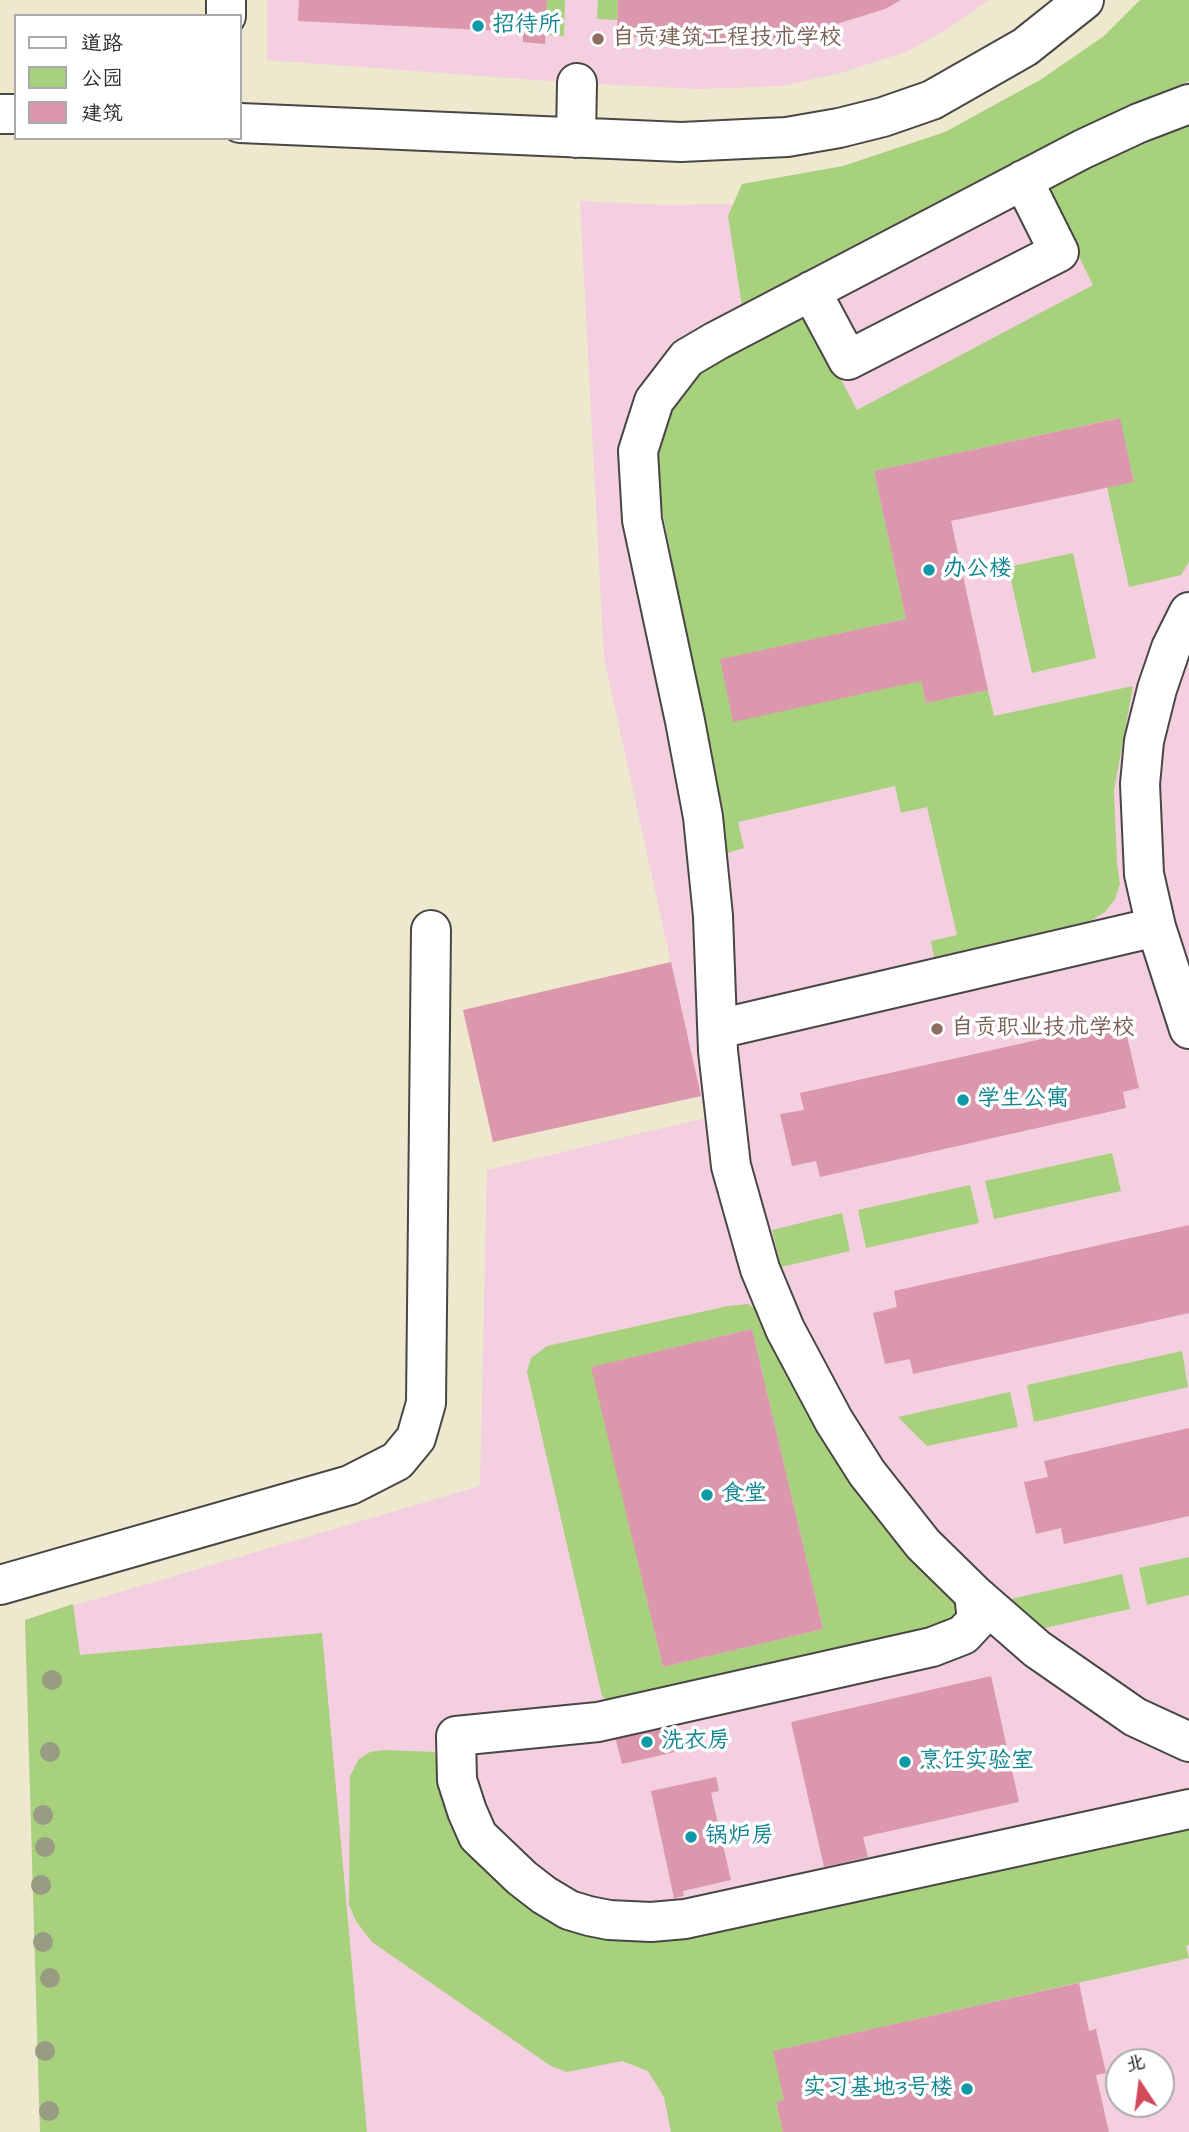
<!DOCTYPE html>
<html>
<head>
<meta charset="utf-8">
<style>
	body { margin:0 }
	#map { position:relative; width:1189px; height:2132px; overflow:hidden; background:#ede8ce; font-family:"Architects Daughter","LXGW WenKai TC",sans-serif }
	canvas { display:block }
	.legend { position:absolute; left:14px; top:14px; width:228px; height:126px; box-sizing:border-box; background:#fff; border:2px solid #aaa; margin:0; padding:9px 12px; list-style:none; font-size:21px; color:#2b2b2b }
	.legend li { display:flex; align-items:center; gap:14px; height:35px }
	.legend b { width:35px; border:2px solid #aaa }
	.north { position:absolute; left:1105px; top:2048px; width:70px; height:70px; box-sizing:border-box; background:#fff; border:2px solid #aaa; border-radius:50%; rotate:347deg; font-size:19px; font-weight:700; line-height:28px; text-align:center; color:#2b2b2b }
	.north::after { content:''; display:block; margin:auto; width:24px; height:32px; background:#d1495b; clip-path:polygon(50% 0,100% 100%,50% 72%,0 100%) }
</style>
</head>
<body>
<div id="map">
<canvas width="1189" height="2132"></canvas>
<ul class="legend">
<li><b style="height:9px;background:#fff"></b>道路</li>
<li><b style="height:19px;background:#a7d17c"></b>公园</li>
<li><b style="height:19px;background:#db97ab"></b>建筑</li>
</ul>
<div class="north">北</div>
</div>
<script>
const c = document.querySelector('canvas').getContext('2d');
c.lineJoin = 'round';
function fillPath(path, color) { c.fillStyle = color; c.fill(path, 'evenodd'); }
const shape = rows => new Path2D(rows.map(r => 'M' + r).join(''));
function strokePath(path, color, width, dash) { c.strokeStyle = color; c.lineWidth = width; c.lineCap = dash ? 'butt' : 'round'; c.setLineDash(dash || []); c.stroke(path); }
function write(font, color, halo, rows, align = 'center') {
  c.font = font + ' "Architects Daughter","LXGW WenKai TC",sans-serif'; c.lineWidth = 7; c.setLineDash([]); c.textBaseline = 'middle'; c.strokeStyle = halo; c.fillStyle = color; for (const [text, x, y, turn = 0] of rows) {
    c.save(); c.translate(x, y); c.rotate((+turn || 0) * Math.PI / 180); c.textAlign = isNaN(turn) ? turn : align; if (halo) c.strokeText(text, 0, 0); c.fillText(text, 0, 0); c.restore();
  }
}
fillPath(shape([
	[267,0,989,0,952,26,906,52,840,73,783,86,699,89,577,83,267,60],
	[1189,0,1189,2132,40,2132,25,1620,480,1486,487,1170,705,1118,604,658,580,201,662,205,756,204,875,184],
	[1119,2062,1161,2062,1161,2104,1119,2104]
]), '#f3cfe0');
fillPath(shape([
	[547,0,565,0,564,36,545,35],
	[598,0,618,0,617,20,597,19],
	[1140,0,1189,0,1189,81,1071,133,805,271,742,306,728,216,742,184,843,166,945,132,1040,80,1104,36],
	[1189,124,1189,562,1181,575,1129,587,1107,487,1134,481,1119,418,874,471,906,619,721,659,921,681,926,703,988,690,994,716,1133,686,1114,790,1117,864,1120,884,1115,899,1105,912,1090,921,934,957,931,941,957,935,927,807,901,813,895,786,738,822,744,848,727,853,656,477,663,423,695,378,727,354,807,314,857,410,1093,285,1045,188],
	[1073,553,1096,658,1032,673,1008,567],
	[1112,1153,1121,1191,994,1219,985,1181],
	[970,1185,979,1223,866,1248,858,1210],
	[842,1213,850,1251,781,1267,772,1230],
	[748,1304,759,1311,812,1422,846,1475,941,1589,956,1603,957,1616,952,1627,613,1704,602,1696,527,1372,531,1358,547,1346,728,1306],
	[752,1329,823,1629,663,1667,592,1367],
	[1182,1351,1188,1387,1034,1422,1027,1385],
	[1010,1392,1018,1427,927,1446,898,1417],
	[1189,1557,1189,1595,1147,1605,1139,1568],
	[1122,1574,1130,1609,1040,1629,1011,1599],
	[73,1604,80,1655,322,1633,367,2132,40,2132,25,1620],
	[384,1750,435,1752,443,1794,459,1832,478,1864,508,1891,539,1915,575,1929,614,1941,650,1940,1189,1826,1189,1945,1186,1946,1189,1958,774,2051,784,2100,776,2102,783,2132,671,2132,664,2097,648,2071,622,2061,567,2072,551,2066,372,1942,356,1921,349,1905,350,1776,359,1759,370,1752]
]), '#a7d17c');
fillPath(shape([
	[299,0,547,0,545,44,523,42,523,32,298,21],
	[618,0,901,0,885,9,811,32,745,43,617,36],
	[1120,418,1134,482,951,521,988,690,926,703,921,681,733,722,720,659,906,619,874,471],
	[671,962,701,1096,493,1142,463,1010],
	[1109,1024,1113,1039,1127,1036,1139,1088,1123,1092,1126,1108,820,1177,816,1161,792,1166,780,1114,804,1110,800,1093],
	[1189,1225,1189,1313,913,1374,910,1359,885,1364,873,1313,897,1307,894,1291],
	[752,1329,823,1629,663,1667,591,1367],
	[1189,1428,1189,1516,1064,1544,1061,1528,1036,1534,1024,1482,1048,1477,1044,1461],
	[991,1676,1019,1802,863,1837,868,1857,824,1867,791,1722],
	[673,1721,679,1751,622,1764,614,1733],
	[716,1777,719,1791,711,1793,731,1880,683,1891,684,1896,674,1898,651,1791],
	[1079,1983,1089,2031,1096,2029,1106,2073,1096,2075,1109,2132,783,2132,776,2102,784,2100,773,2051]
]), '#db97ab');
const minor = shape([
	[226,16,226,0],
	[1189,104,1139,123,1083,149,716,341,687,358,654,401,638,451,642,520,685,721,703,817,713,916,718,1051,731,1166,760,1269,785,1329,834,1421,867,1473,923,1544,974,1594,1037,1649,1135,1717,1189,1742],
	[0,114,16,114],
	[240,123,681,142,787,137,839,128,883,117,932,100,1025,47,1084,0],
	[576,138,577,83],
	[811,291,848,360,1059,252,1023,180],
	[1189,612,1171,648,1157,689,1144,741,1140,784,1144,874,1156,927,1189,1029],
	[718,1029,1156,927],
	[0,1585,350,1485,397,1461,416,1438,426,1403,431,930],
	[974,1594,977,1620,963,1635,932,1647,598,1722,456,1736,457,1780,467,1811,478,1836,522,1878,544,1895,569,1910,589,1916,609,1920,651,1922,685,1919,1189,1809]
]);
strokePath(minor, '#484743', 42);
strokePath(minor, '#fff', 38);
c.fillStyle = '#979c82';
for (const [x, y] of [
	[52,1680],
	[50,1752],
	[43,1815],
	[45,1847],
	[41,1885],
	[43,1942],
	[50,1978],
	[45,2051],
	[49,2111]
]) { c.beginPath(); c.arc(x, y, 10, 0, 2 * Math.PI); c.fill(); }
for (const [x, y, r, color] of [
	[478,26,7,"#0f9aa8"],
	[598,39,7,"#8d6e63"],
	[929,570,7,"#0f9aa8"],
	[937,1029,7,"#8d6e63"],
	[963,1100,7,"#0f9aa8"],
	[707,1495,7,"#0f9aa8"],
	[647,1742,7,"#0f9aa8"],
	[905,1762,7,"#0f9aa8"],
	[691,1837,7,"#0f9aa8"],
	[967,2089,7,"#0f9aa8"]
]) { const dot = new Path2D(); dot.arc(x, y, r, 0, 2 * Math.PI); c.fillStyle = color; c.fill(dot); strokePath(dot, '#fff', 2.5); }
write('23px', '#0d838f', '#fff', [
	["招待所",492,26],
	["办公楼",943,570],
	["学生公寓",977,1100],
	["食堂",721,1495],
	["洗衣房",661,1742],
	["烹饪实验室",919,1762],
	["锅炉房",705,1837],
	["实习基地3号楼",953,2089,"right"]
], 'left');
write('23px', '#785e54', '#fff', [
	["自贡建筑工程技术学校",612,39],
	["自贡职业技术学校",951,1029]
], 'left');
</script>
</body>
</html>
